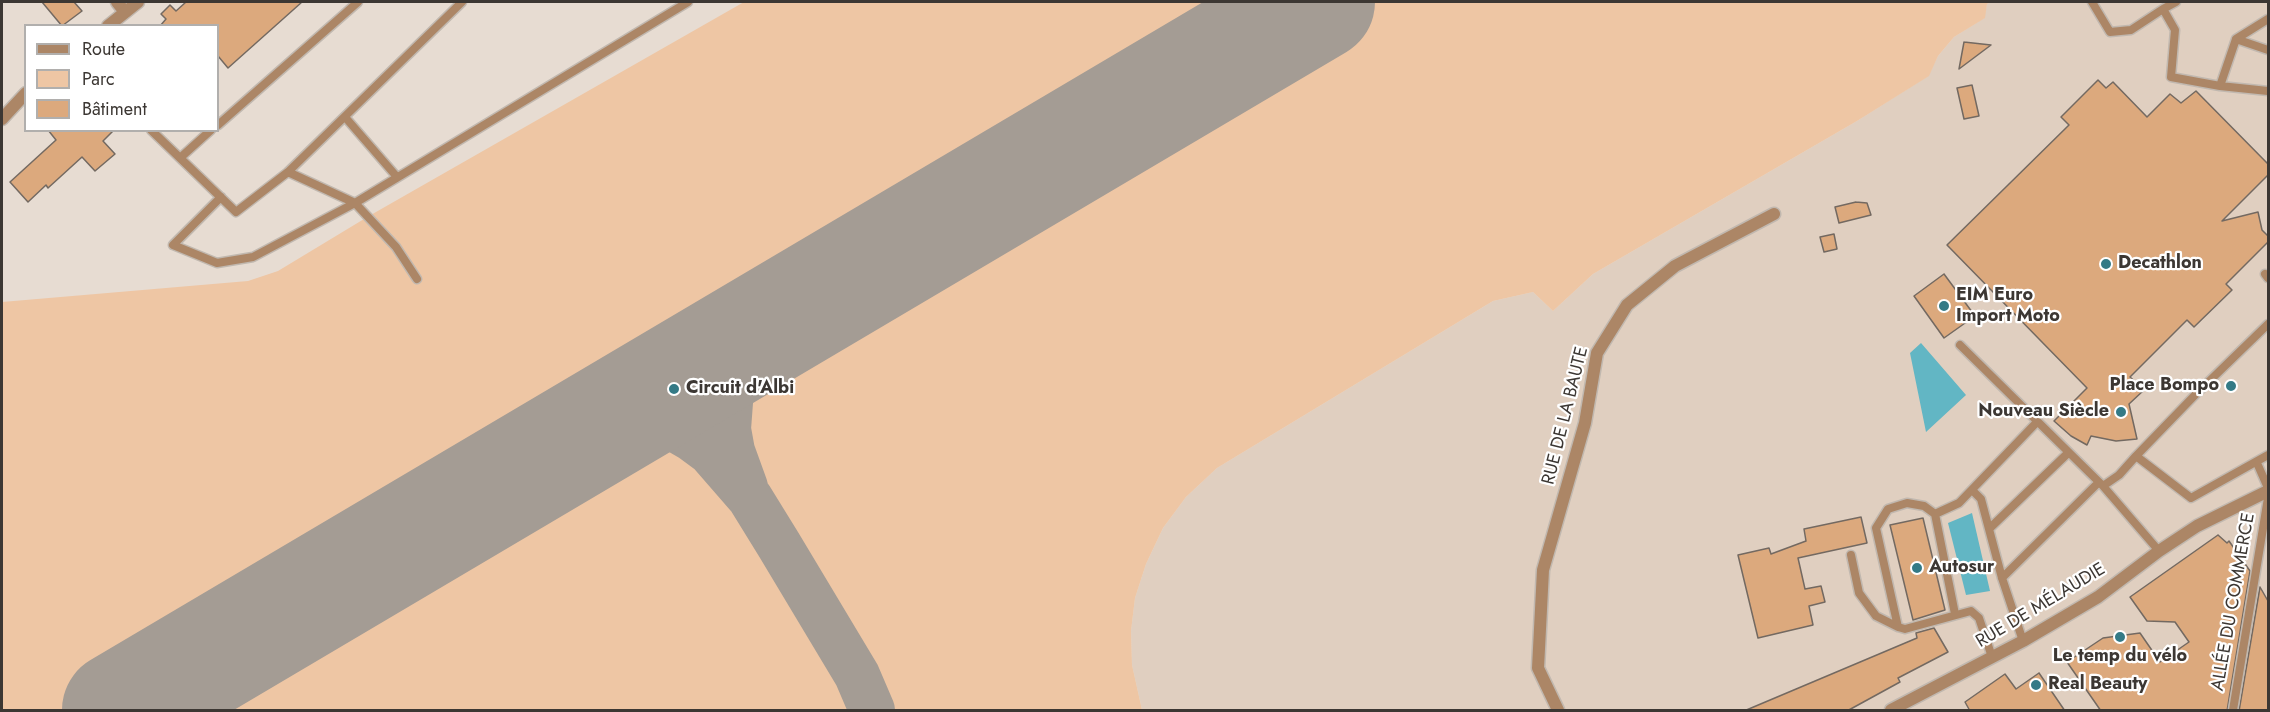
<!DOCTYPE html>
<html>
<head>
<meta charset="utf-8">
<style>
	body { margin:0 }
	#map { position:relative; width:2270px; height:712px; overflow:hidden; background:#e7dcd2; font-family:Jost,sans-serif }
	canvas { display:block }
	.frame { position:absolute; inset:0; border:3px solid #3c3733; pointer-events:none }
	.legend { position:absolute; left:24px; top:24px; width:195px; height:108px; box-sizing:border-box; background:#fff; border:2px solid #b1afad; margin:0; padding:8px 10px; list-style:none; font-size:18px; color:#3c3733 }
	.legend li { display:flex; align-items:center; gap:12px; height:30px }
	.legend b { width:30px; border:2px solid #b1afad }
</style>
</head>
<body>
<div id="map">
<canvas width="2270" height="712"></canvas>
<div class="frame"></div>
<ul class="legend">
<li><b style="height:8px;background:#ac8666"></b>Route</li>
<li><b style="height:16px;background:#eec6a4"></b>Parc</li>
<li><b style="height:16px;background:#dca97d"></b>Bâtiment</li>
</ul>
</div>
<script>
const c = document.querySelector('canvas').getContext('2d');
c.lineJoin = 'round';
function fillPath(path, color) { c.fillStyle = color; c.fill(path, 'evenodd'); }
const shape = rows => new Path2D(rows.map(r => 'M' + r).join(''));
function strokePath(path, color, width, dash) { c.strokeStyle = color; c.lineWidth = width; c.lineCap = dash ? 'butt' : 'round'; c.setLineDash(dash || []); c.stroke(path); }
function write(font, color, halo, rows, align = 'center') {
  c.font = font + ' Jost,sans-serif'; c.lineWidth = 4.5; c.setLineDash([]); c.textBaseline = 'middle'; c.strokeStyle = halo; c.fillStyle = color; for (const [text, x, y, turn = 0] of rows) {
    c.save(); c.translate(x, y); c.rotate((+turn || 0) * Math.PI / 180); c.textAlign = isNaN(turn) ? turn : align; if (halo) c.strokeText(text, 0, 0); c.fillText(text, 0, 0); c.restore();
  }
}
fillPath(shape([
	[1991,2,2268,2,2268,710,1142,710,1132,665,1131,631,1135,598,1146,564,1163,528,1186,497,1217,468,1493,301,1533,292,1553,311,1593,274,1857,121,1928,76,1938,56,1954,37,1984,18,1987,4]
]), '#e0cfc0');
fillPath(shape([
	[744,2,1991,2,1987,4,1985,18,1954,37,1938,56,1929,76,1857,121,1593,274,1553,311,1533,292,1493,301,1217,468,1186,497,1163,528,1146,564,1135,598,1131,631,1132,665,1142,710,2,710,2,302,248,281,278,271,369,216]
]), '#eec6a4');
fillPath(shape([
	[1921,343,1966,395,1926,432,1910,353],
	[1972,513,1990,591,1966,595,1948,523]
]), '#62b6c4');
strokePath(shape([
	[572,443,617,425,640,420,672,427,691,438,710,452,750,498,779,545,857,675,872,710],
	[745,487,732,451,728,429,731,389,734,373,746,353,769,326]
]), '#a49c94', 46);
strokePath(shape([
	[120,710,1317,2]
]), '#a49c94', 116);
const building = shape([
	[42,2,74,2,82,11,62,26,42,2],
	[186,2,302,2,228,68,218,56,218,26,160,26,166,19,161,14,170,5,176,11,186,2],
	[1964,42,1991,45,1959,69,1964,42],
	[2098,80,2106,88,2113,82,2147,117,2170,94,2181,103,2196,91,2268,164,2268,175,2222,221,2258,212,2262,230,2268,236,2268,242,2226,284,2232,290,2194,327,2187,320,2130,377,2144,390,2129,404,2137,439,2116,441,2091,436,2087,445,2071,436,2054,421,2087,388,1947,245,2069,125,2061,117,2098,80],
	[1972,85,1979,116,1964,119,1957,88,1972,85],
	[48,130,114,130,103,141,115,154,95,171,82,157,48,188,46,185,28,202,10,182,56,140,48,130],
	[1856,202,1867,203,1871,215,1839,223,1835,207,1856,202],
	[1834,234,1837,249,1824,252,1820,237,1834,234],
	[1944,274,1975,316,1944,338,1914,296,1944,274],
	[1861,517,1867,543,1798,558,1805,589,1821,586,1825,602,1809,606,1813,625,1758,638,1738,555,1769,548,1771,554,1806,541,1804,529,1861,517],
	[1923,518,1945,610,1913,620,1890,525,1923,518],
	[2218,535,2227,543,2229,541,2250,571,2227,711,2101,711,2067,662,2103,638,2140,633,2160,662,2189,642,2175,622,2147,621,2130,597,2218,535],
	[2260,587,2268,601,2268,711,2239,711,2260,587],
	[1934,628,1948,652,1898,678,1900,682,1847,711,1744,711,1917,638,1916,633,1934,628],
	[2039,673,2065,711,1970,711,1965,702,2005,674,2016,689,2039,673]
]);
fillPath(building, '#dca97d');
strokePath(building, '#736961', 1.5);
const service = shape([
	[2092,2,2110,32,2131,30,2163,9],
	[2176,2,2163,9,2175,30,2171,77,2220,86,2268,91],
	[2268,19,2236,39,2268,50],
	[2220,86,2236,39],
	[345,117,397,177],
	[218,125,358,2],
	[151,130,236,212,288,172],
	[180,158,211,130],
	[221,197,173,245,217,263,253,257,355,203,688,2],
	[2265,274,2268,278],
	[417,279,396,247,355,203,288,172,462,2],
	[1960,345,2103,486,2159,551],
	[2136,456,2197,393,2268,324],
	[2257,463,2268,488],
	[2103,486,2119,475,2136,456,2191,498,2268,455],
	[1972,490,1981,499,2002,578,2023,641],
	[1935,514,1959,503,2037,422],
	[1990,528,2068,453],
	[1851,555,1859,593,1876,616,1898,627],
	[2002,578,2099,482],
	[1955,614,1935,514,1924,506,1907,503,1888,509,1876,528,1898,627,1905,629,1971,611,1979,618,1992,657],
	[2233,710,2268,498]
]);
const minor = shape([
	[117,2,125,12],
	[1558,710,1538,668,1543,570,1585,423,1597,353,1627,305,1675,266,1774,214],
	[1891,710,2023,641,2098,597,2159,551,2197,526,2268,491]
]);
const tertiary = shape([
	[108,26,138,2],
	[2,119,26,93]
]);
strokePath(service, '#c1b8af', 11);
strokePath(minor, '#c1b8af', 15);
strokePath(tertiary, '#c1b8af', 15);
strokePath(service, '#ac8666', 8);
strokePath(minor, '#ac8666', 12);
strokePath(tertiary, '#ac8666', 12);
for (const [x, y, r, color] of [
	[2106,264,6,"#347a86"],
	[1944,306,6,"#347a86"],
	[2231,386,6,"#347a86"],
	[674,389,6,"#347a86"],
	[2121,412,6,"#347a86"],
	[1917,568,6,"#347a86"],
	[2120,637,6,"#347a86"],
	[2036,685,6,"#347a86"]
]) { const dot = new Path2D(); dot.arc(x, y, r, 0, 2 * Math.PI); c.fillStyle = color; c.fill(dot); strokePath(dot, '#fff', 2); }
write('bold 18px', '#3c3733', '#fff', [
	["Decathlon",2118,264],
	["EIM Euro",1956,296],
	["Import Moto",1956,317],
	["Place Bompo",2219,386,"right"],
	["Circuit d'Albi",686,389],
	["Nouveau Siècle",2109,412,"right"],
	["Autosur",1929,568],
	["Le temp du vélo",2120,657,"center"],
	["Real Beauty",2048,685]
], 'left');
write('18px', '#3c3733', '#fff', [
	["RUE DE LA BAUTE",1566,416,-76],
	["ALLÉE DU COMMERCE",2234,602,-80],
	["RUE DE MÉLAUDIE",2041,606,-31]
]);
</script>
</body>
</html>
